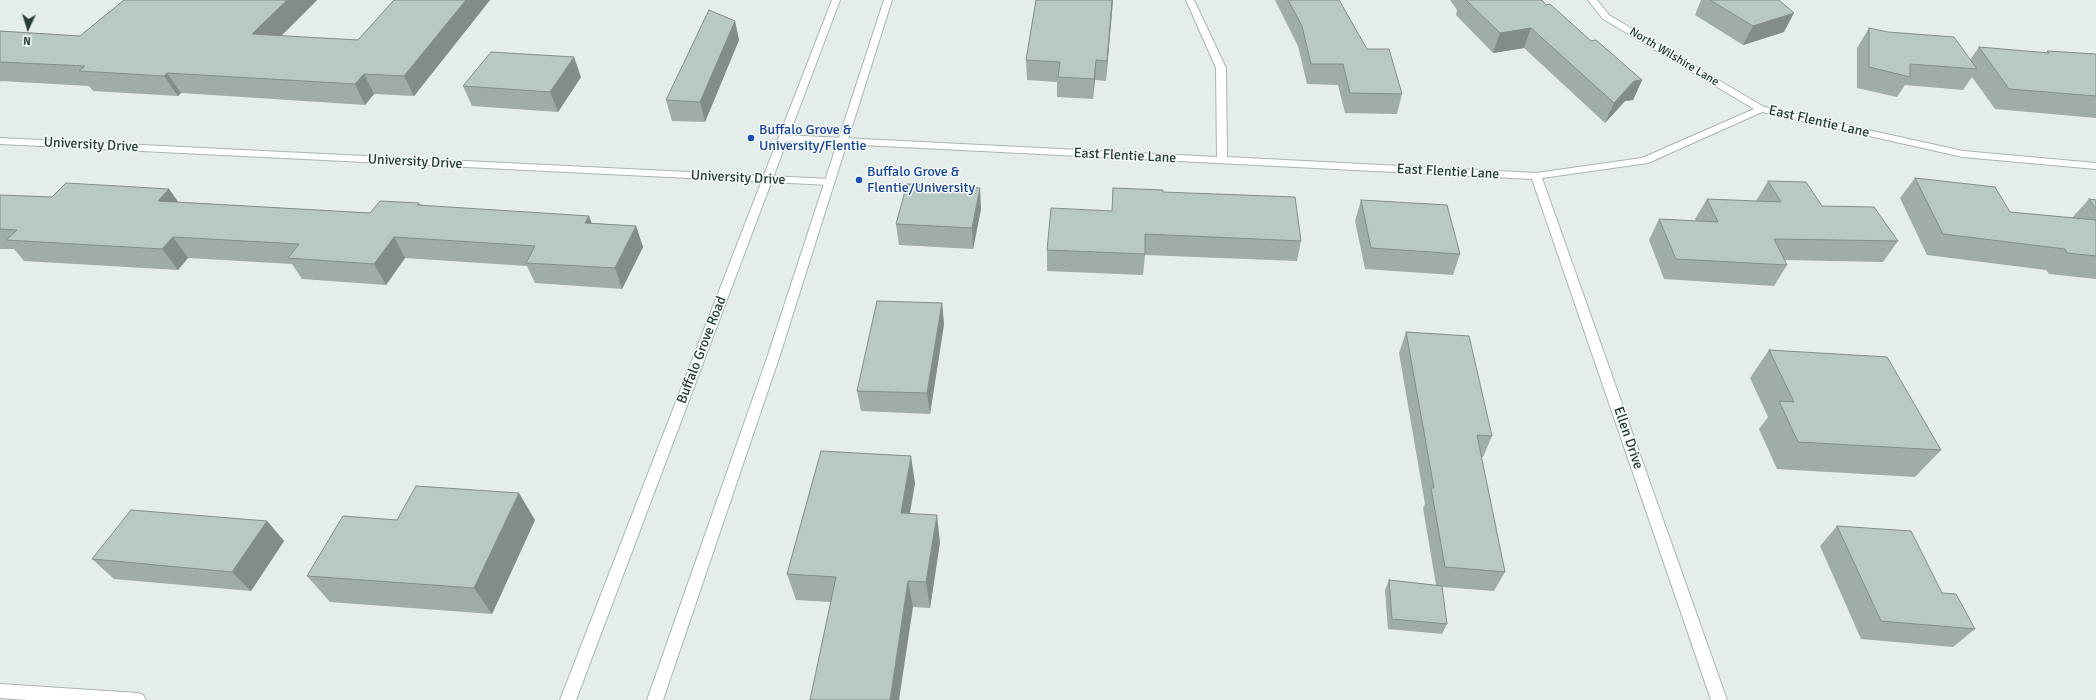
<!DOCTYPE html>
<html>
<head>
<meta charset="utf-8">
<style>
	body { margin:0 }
	#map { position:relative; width:2096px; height:700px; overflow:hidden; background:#e5edea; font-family:Signika,sans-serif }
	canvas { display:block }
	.north { position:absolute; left:8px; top:8px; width:40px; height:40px; -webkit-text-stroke:3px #f5faf8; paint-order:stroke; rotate:184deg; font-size:11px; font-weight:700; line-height:16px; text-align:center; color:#253e38 }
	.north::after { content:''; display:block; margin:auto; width:14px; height:18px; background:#253e38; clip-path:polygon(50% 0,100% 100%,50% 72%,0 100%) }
</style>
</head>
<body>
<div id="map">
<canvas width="2096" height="700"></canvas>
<div class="north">N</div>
</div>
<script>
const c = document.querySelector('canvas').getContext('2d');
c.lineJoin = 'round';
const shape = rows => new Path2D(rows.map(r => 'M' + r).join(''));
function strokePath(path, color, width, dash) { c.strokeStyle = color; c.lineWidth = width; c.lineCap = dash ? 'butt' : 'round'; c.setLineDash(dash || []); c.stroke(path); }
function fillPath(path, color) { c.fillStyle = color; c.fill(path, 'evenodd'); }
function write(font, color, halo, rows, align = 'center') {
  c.font = font + ' Signika,sans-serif'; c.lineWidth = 3; c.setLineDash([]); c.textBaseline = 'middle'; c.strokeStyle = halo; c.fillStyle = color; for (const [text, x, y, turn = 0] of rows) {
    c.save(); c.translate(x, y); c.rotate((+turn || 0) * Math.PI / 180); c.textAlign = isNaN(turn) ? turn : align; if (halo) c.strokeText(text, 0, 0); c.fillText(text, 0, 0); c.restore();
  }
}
const street = shape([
	[1186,0,1194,0,1226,68,1227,157,1536,173,1642,158,1754,109,1603,19,1588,0,1597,0,1609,15,1764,107,1963,151,2096,163,2096,169,1963,157,1762,112,1648,163,1542,178,1727,700,1711,700,1532,179,784,141,779,138,784,135,1217,157,1216,68,1186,0],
	[0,138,830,179,835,182,830,185,0,144,0,138],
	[0,684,138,693,143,695,146,700,28,700,0,698,0,684]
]);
const secondary = shape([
	[832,0,840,0,576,700,560,700,832,0],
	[884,0,892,0,779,358,663,700,647,700,767,358,884,0]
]);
strokePath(street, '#a8b5b1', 2);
strokePath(secondary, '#a4b8b2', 2);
fillPath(street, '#fff');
fillPath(secondary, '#fff');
fillPath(shape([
	[124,0,317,0,281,36,358,40,394,0,490,0,414,96,374,94,365,105,181,93,178,96,93,91,89,86,1,81,0,82,0,31,80,36],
	[1036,0,1113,0,1106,81,1095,80,1093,99,1057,97,1057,82,1027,80,1026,60],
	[1275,0,1339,0,1367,49,1402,94,1397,114,1345,113,1338,85,1307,84,1298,46],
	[1450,0,1542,0,1546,5,1591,41,1642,80,1633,100,1625,101,1605,123,1524,48,1493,53,1456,15,1457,10],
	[1701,0,1779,0,1784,32,1743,45,1695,15],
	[735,21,739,40,705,122,672,121,666,100],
	[1869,28,1970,60,1979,47,2046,53,2047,51,2096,54,2096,118,1995,109,1972,77,1963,90,1905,85,1897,97,1857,88,1857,48],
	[581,77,558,112,472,106,463,86],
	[1915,178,2010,212,2072,218,2089,199,2096,200,2096,279,2049,274,2046,270,1927,255,1900,198],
	[1768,181,1822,206,1898,241,1883,262,1784,260,1787,265,1774,286,1664,279,1649,240,1659,219,1696,221,1695,219,1707,199,1756,201],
	[169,189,178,202,370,213,419,203,421,205,592,223,636,226,643,247,622,289,535,283,527,266,405,258,386,285,302,279,292,264,188,258,178,270,24,261,14,249,0,249,0,195,52,197],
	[1163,192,1301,241,1297,261,1145,255,1143,275,1047,271,1047,250,1112,211],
	[1361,200,1460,254,1453,275,1365,269,1355,221],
	[981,209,973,249,899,245,896,224],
	[942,303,944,324,930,414,861,411,857,391],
	[1406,332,1492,436,1483,457,1481,457,1505,572,1494,591,1442,587,1447,624,1442,634,1388,629,1385,590,1389,580,1436,585,1423,508,1425,504,1399,353],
	[1769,350,1941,450,1915,477,1777,469,1759,429,1768,417,1750,378],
	[915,483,910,513,940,542,930,608,796,600,787,574],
	[397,520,535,520,492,614,330,602,307,576],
	[267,521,284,541,251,591,114,579,92,559],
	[1837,526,1942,593,1975,629,1953,647,1861,639,1820,546]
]), '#a0aca8');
fillPath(shape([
	[287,0,317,0,263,54,252,34],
	[466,0,490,0,414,96,404,76],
	[1112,0,1113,0,1106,81,1107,61],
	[1794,13,1784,32,1743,45,1753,26],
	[735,21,739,40,705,122,700,102],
	[1531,28,1524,48,1493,53,1500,33],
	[574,57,581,77,558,112,550,92],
	[1096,60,1095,80,1093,99,1094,79],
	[167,73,181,93,178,96,164,76],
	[364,74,374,94,365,105,355,84],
	[1642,80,1633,100,1625,101,1605,123,1614,103,1634,81],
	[980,188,981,209,973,249,972,228],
	[169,189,184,210,158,201],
	[589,216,597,237,585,223],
	[636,226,643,247,622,289,615,268],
	[173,237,188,258,178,270,162,249],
	[394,237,405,258,386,285,374,264],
	[942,303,944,324,930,414,927,393],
	[911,456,915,483,905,540,901,513],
	[519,493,535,520,492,614,474,588],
	[937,515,940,542,930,608,926,582],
	[267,521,284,541,251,591,232,572],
	[908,581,913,607,899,700,890,700]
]), '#828c88');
const building = shape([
	[124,0,287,0,252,34,358,40,394,0,466,0,404,76,364,74,355,84,167,73,164,76,79,71,85,66,0,62,0,31,80,36,124,0],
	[1036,0,1112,0,1107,61,1096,60,1094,79,1058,77,1060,62,1026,60,1036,0],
	[1288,0,1339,0,1367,49,1389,49,1402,94,1350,93,1343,64,1311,64,1302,26,1288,0],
	[1466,0,1542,0,1546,5,1550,4,1591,41,1596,40,1642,80,1634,81,1614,103,1531,28,1500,33,1466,0],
	[1710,0,1779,0,1794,13,1753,26,1710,0],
	[709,10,735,21,700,102,666,100,709,10],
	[1869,28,1888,32,1954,37,1977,69,1910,64,1910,77,1869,67,1869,28],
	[1979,47,2049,53,2047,51,2096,54,2096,96,2009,89,1979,47],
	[491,52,574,57,550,92,463,86,491,52],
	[1915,178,1995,187,2010,212,2096,220,2096,256,2067,253,2065,249,1943,234,1915,178],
	[1768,181,1806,182,1822,206,1874,207,1898,241,1774,239,1787,265,1676,259,1659,219,1718,222,1707,199,1781,202,1768,181],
	[66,183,169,189,158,201,370,213,380,201,419,203,418,205,589,216,585,223,636,226,615,268,526,263,535,246,394,237,374,264,288,258,299,244,173,237,162,249,6,240,17,230,0,229,0,195,52,197,66,183],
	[907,184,980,188,972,228,896,224,907,184],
	[1113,188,1163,190,1163,192,1295,197,1301,241,1145,234,1145,254,1047,250,1051,208,1112,211,1113,188],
	[2089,199,2096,200,2096,209,2089,199],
	[1361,200,1447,205,1460,254,1371,248,1361,200],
	[877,301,942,303,927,393,857,391,877,301],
	[1406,332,1469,336,1492,436,1477,435,1505,572,1445,567,1431,488,1434,488,1406,332],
	[1769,350,1887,357,1941,450,1798,442,1779,401,1794,402,1769,350],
	[821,451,911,456,901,513,937,515,926,582,908,581,890,700,810,700,836,577,787,574,821,451],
	[416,486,519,493,474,588,307,576,343,516,397,520,416,486],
	[131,510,267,521,232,572,92,559,131,510],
	[1837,526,1911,531,1942,593,1956,594,1975,629,1881,621,1837,526],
	[1389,580,1442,586,1447,624,1392,619,1389,580]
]);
fillPath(building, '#bac8c3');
strokePath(building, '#828c88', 1);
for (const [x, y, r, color] of [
	[751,138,4,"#1a4fb4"],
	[859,180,4,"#1a4fb4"]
]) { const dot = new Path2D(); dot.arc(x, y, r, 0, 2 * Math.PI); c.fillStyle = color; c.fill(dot); strokePath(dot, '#f5faf8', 1.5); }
write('12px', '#253e38', '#f5faf8', [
	["North Wilshire Lane",1674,57,31]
]);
write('14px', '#253e38', '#f5faf8', [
	["East Flentie Lane",1819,122,13],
	["University Drive",91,145,3],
	["East Flentie Lane",1125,156,3],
	["University Drive",415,162,3],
	["East Flentie Lane",1448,172,3],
	["University Drive",738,178,3],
	["Buffalo Grove Road",702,350,-69],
	["Ellen Drive",1628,438,71]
]);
write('14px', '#164399', '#f5faf8', [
	["Buffalo Grove &",759,130],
	["University/Flentie",759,146],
	["Buffalo Grove &",867,172],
	["Flentie/University",867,188]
], 'left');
</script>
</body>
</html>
